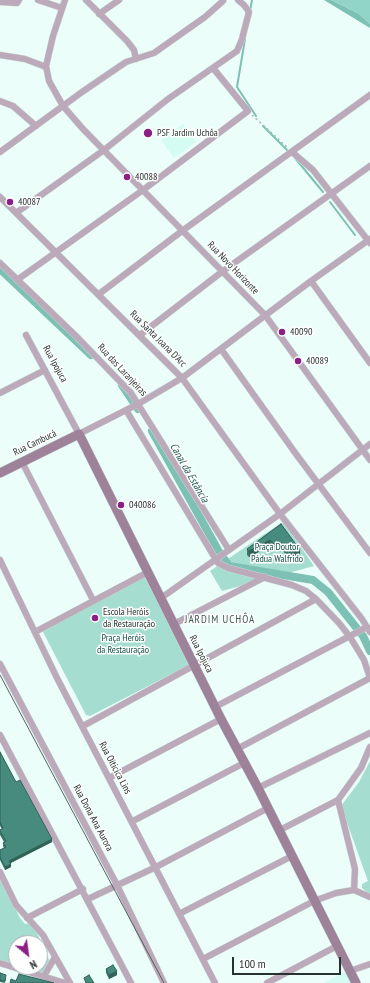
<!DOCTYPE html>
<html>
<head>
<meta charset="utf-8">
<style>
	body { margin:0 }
	#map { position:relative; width:370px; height:983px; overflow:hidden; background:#ecfefa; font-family:"PT Sans Narrow",sans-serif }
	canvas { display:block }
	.north { position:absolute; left:8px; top:935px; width:40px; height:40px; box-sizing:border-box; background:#fff; border:1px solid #a8adac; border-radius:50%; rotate:151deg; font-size:11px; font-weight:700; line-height:16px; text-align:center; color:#26322f }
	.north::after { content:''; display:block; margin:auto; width:14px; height:18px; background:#8a1f84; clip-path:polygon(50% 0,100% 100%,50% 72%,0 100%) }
	.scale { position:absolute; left:232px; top:957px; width:109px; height:18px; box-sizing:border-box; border:2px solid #26322f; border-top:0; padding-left:5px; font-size:12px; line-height:14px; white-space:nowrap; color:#26322f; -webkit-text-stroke:3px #fff; paint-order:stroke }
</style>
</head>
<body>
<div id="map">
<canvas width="370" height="983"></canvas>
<div class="north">N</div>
<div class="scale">100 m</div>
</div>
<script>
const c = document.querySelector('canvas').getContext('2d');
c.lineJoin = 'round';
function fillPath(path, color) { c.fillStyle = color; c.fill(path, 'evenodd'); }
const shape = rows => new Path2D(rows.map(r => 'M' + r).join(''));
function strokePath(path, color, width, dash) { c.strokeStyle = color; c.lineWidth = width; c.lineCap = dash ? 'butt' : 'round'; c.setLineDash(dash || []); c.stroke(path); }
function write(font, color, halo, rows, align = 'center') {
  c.font = font + ' "PT Sans Narrow",sans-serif'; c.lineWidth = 3; c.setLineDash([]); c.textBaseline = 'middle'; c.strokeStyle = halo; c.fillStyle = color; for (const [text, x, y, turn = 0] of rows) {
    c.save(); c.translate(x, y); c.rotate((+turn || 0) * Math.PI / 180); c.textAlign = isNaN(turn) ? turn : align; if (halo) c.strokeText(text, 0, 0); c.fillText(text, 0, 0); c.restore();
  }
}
fillPath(shape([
	[183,124,196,142,174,158,161,140],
	[347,971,353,983,325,983,325,982]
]), '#d4fcf3');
fillPath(shape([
	[281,523,284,523,314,566,222,591,210,571],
	[141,577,146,577,191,664,90,716,86,715,43,632,45,628],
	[370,761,370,895,362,888,362,884,368,881,341,806,359,782],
	[0,876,20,918,25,924,32,922,50,962,42,973,23,967,40,967,40,943,16,943,16,965,0,960]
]), '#a6ddd1');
fillPath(shape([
	[331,0,370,0,370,24,359,14]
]), '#90d5c7');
fillPath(shape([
	[324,0,331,0,359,14,370,24,370,28]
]), '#7cc1b3');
strokePath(shape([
	[250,11,252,0],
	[245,39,237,87,256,116],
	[263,126,289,152],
	[295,158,323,192],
	[330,202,355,235]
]), '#7cc1b3', 2);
strokePath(shape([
	[0,269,91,355],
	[122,385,138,409],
	[152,431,218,550,229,566,313,580,328,592,363,636,370,651]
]), '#7cc1b3', 8);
const minor = shape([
	[38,0,62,8],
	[65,0,53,36,46,66,49,81,63,106,83,129,265,315,370,460],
	[86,0,127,41,134,50,136,59],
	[0,2,17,3,19,0],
	[99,14,119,0],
	[0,55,25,59,46,67],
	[0,101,13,106,36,126],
	[0,152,82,92,126,62,154,53,205,17,223,1],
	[292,152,313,170,370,243],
	[0,197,182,378,280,514,362,619,370,632],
	[16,213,104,150,168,99,237,51,242,39,249,12,244,5,238,0],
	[0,263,77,337,131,393,229,550],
	[17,280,143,190,248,111,213,68],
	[311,281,370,363],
	[99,294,182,231,370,95],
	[26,335,79,434,138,404,182,378,311,281,370,239],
	[140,335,223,271,370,166],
	[221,349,296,454,370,553],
	[0,393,45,370],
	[126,410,218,563,228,568,292,585,306,591,316,599,339,623,350,637,364,660,370,678],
	[22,462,93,600],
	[0,560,57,678,215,983],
	[161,598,280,514,370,444],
	[174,624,265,577],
	[35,632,148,572],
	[0,664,117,885,164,983],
	[215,707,367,627],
	[83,726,316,599],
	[0,735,131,983],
	[237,749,370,678],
	[109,778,221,719],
	[258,788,370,733],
	[338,800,355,869,354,890],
	[133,821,244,763],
	[280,830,338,800,361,768,370,747],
	[0,872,16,905,43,935,70,983],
	[88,899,156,867,268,808],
	[179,914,292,856],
	[27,918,83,889],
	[203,959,314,901,336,893,354,890,370,897],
	[0,963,65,983],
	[350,971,370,964],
	[44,976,55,957],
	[267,983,337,946]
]);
const secondary = shape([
	[0,473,79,434,221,719,258,788,356,983]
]);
strokePath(minor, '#c8d9d5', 7);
strokePath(secondary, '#c8d9d5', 10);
strokePath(shape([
	[252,115,288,148]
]), '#a8b8b5', 1.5, [2, 3]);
strokePath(minor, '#bca9ba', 6);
strokePath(secondary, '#9e829a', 9);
strokePath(shape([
	[0,675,164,983]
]), '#54615e', 1);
fillPath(shape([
	[281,524,300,556,294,558,285,554,282,549,274,550,270,546,249,557,247,555,247,549],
	[0,752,16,782,52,842,10,863,11,867,5,870,0,860,0,850,4,848,3,846,3,843,4,842,0,835,0,830,2,829,0,826],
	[106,969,117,975,109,979,106,973],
	[0,973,6,977,5,983,0,982]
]), '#3d786c');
fillPath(shape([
	[270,540,270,546,249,557,249,551],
	[300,550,300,556,294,558,294,552],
	[52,839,52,842,9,864,9,861],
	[11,864,11,867,5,870,5,867],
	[117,971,117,975,109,979,109,975]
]), '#326158');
const building = shape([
	[281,524,300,550,294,552,285,548,282,543,274,544,270,540,249,551,247,549,281,524],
	[0,752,16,782,20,780,52,839,9,861,11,864,5,867,0,857,0,850,6,847,3,843,6,841,0,831,0,830,3,828,0,822,0,752],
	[113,965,117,971,109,975,106,969,113,965],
	[0,973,6,975,5,981,0,980,0,973],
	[19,974,54,983,10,983,11,979,16,981,19,974],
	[89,975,94,983,86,983,84,978,89,975]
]);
fillPath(building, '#478b7e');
strokePath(building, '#326158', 1);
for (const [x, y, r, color] of [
	[148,133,5,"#8a1f84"],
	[127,177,4,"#8a1f84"],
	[10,202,4,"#8a1f84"],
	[282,332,4,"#8a1f84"],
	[298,361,4,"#8a1f84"],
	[121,505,4,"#8a1f84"],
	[95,618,4,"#8a1f84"]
]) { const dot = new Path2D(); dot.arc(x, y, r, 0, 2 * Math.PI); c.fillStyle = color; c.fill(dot); strokePath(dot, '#fff', 1.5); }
write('10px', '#26322f', '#fff', [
	["PSF Jardim Uchôa",157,133],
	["40088",135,177],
	["40087",18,202],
	["40090",290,332],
	["40089",306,361],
	["040086",129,505],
	["Escola Heróis",103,612],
	["da Restauração",103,624]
], 'left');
write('10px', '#26322f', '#fff', [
	["Rua Novo Horizonte",233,268,46],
	["Rua Santa Joana D'Arc",158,339,45],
	["Rua Ipojuca",55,364,61],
	["Rua das Laranjeiras",122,370,47],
	["Rua Cambucá",35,443,-26],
	["Rua Ipojuca",201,654,63],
	["Rua Oiticica Lins",115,768,62],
	["Rua Dona Ana Aurora",93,818,62]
]);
write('10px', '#134e45', '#fff', [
	["Praça Doutor",277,547],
	["Pádua Walfrido",277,559],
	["Praça Heróis",123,638],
	["da Restauração",123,650]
]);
write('italic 11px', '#265f55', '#fff', [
	["Canal da Estância",189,473,60]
]);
c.letterSpacing = '1px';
write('11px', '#3f5953', '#fff', [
	["JARDIM UCHÔA",220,620]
]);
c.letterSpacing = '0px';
</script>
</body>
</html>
